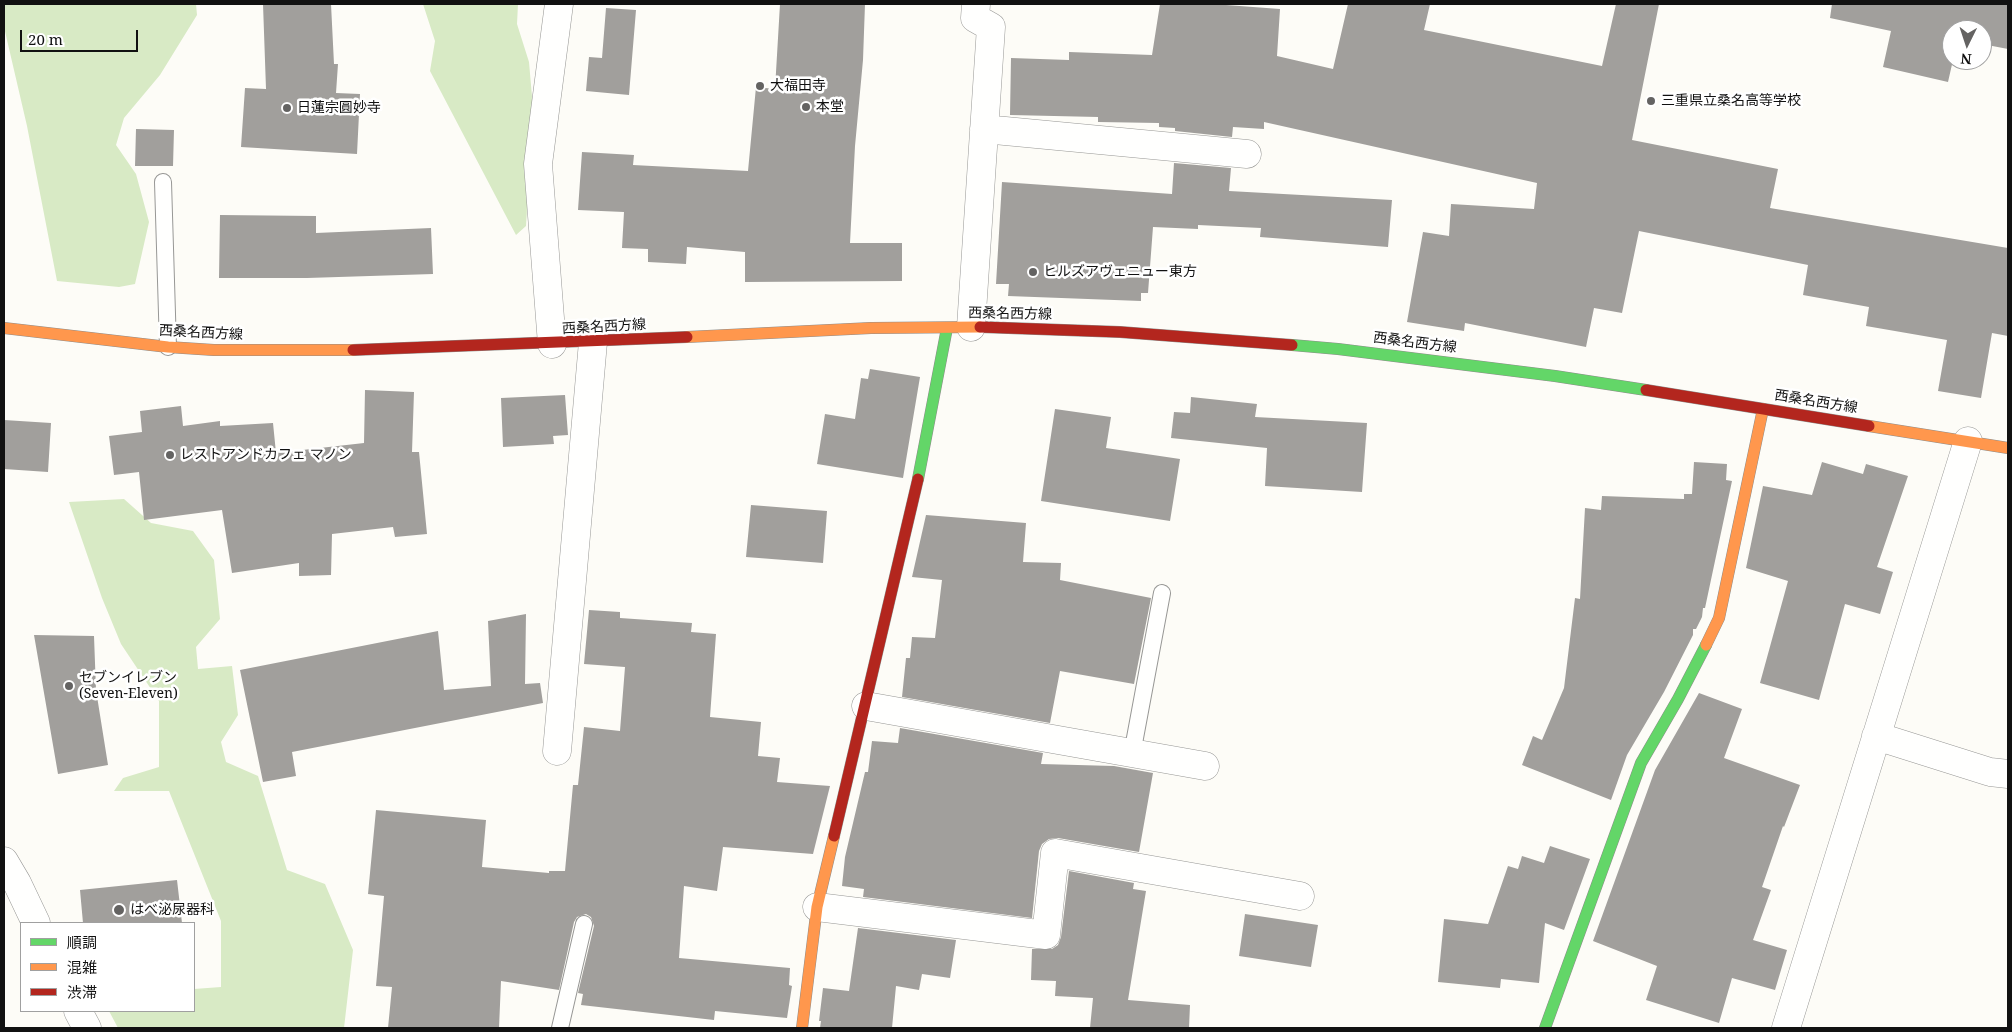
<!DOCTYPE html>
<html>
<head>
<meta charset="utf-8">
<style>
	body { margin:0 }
	#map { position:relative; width:2012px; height:1032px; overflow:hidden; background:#fdfcf7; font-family:"Noto Serif","Noto Sans JP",serif }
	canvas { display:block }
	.frame { position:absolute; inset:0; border:5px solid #111; pointer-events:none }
	.legend { position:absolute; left:20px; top:922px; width:175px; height:90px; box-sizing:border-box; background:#fff; border:1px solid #a0a0a0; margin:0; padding:6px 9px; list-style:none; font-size:15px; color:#111 }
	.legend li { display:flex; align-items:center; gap:10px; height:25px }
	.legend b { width:25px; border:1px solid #a0a0a0 }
	.north { position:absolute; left:1942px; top:20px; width:50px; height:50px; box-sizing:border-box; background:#fff; border:1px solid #a0a0a0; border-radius:50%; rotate:184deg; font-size:14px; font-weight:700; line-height:20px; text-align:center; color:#111 }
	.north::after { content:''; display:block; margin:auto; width:18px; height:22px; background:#646362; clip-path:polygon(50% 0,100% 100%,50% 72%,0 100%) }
	.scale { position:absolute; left:20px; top:30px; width:118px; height:22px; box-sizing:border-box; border:2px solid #111; border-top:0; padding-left:6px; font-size:15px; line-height:18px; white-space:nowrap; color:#111; -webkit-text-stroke:4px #fff; paint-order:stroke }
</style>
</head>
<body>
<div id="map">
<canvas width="2012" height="1032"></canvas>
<div class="frame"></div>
<ul class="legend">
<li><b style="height:6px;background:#63d668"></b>順調</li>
<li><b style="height:6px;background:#ff974d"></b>混雑</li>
<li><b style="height:6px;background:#b3261e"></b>渋滞</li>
</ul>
<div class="north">N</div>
<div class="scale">20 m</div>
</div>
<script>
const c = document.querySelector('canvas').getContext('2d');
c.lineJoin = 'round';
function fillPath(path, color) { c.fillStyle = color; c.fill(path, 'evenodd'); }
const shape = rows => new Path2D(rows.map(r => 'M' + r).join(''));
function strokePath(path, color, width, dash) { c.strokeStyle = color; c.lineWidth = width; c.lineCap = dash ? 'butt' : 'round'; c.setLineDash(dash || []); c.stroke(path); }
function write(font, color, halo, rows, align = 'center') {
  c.font = font + ' "Noto Serif","Noto Sans JP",serif'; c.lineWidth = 5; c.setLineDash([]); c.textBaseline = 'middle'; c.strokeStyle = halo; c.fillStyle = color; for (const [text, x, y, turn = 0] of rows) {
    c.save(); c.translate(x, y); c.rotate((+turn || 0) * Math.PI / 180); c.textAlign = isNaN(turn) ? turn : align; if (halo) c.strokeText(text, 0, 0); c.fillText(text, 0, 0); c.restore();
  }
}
fillPath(shape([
	[4,4,196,4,197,15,160,75,124,118,116,145,136,174,149,222,135,284,119,287,57,281,27,126,4,27],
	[423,4,518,4,517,24,529,62,533,108,526,226,516,235,430,71,435,41],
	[124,499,151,523,193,531,214,560,220,619,196,647,198,669,232,666,238,715,221,742,226,762,258,776,287,870,325,884,353,950,344,1028,118,1028,109,1011,194,1011,194,989,221,987,221,921,169,791,114,791,123,778,159,767,159,701,121,644,102,598,69,502]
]), '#d8eac5');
fillPath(shape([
	[263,4,331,4,334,64,338,64,336,93,360,94,357,154,241,147,245,88,266,89],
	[780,4,865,4,863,60,855,146,850,243,902,243,902,281,745,282,745,252,687,247,686,264,648,262,648,249,622,248,624,212,578,210,582,152,634,155,633,165,748,171,756,87,775,89],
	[1160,4,1226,4,1226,5,1280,9,1277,56,1333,69,1348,4,1430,4,1424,30,1602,66,1616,4,1659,4,1632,140,1778,169,1770,208,2008,248,2008,336,1992,333,1981,398,1938,391,1947,340,1866,326,1869,307,1803,295,1808,265,1639,231,1622,313,1594,308,1586,347,1465,323,1464,331,1407,322,1423,232,1449,236,1451,204,1534,209,1537,183,1264,122,1264,129,1233,127,1232,137,1175,131,1175,128,1159,127,1159,123,1098,122,1098,117,1010,115,1011,58,1069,60,1069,52,1152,55],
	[1832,4,2008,4,2008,49,1982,44,1982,30,1952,30,1953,60,1948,82,1883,67,1891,31,1830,18],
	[606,8,636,10,629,95,586,91,589,57,602,58],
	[136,129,174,130,173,166,135,166],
	[1174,163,1231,168,1229,191,1392,200,1388,247,1260,237,1261,228,1198,225,1198,229,1153,227,1148,293,1141,293,1141,301,1008,296,1009,284,996,284,1002,182,1172,194],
	[220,215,316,216,316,233,431,228,433,274,307,278,219,278],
	[870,369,920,377,903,478,817,464,825,414,855,419,861,378,868,379],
	[365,390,414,392,412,452,419,452,427,534,395,537,393,527,332,534,331,575,299,576,299,563,232,573,222,510,144,520,139,472,114,475,109,436,142,432,140,411,181,406,183,426,220,421,220,426,273,423,276,453,364,443],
	[565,395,568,435,553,436,554,444,503,447,501,398],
	[1191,397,1257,404,1255,417,1367,423,1362,492,1265,486,1267,448,1171,438,1174,412,1190,413],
	[1055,409,1111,417,1106,448,1180,459,1170,521,1041,501],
	[4,420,51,423,48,472,4,469],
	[1694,462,1727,464,1726,480,1732,481,1705,608,1703,608,1702,617,1696,629,1693,629,1693,635,1664,692,1627,755,1611,800,1522,765,1533,736,1542,740,1564,688,1575,598,1580,599,1585,508,1601,510,1602,496,1684,499,1684,494,1692,494],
	[1822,462,1863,474,1866,464,1908,476,1877,567,1893,572,1880,614,1845,604,1819,700,1760,683,1788,581,1746,568,1763,486,1812,495],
	[751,505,827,511,823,563,746,557],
	[926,515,1026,523,1023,562,1061,563,1060,580,1151,598,1134,684,1060,671,1050,723,902,697,906,658,910,658,912,637,935,638,942,580,912,577],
	[589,610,620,612,620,618,692,623,691,632,716,634,710,717,761,722,758,756,780,758,777,782,830,786,813,854,723,847,717,891,684,886,679,958,790,968,789,985,792,986,787,1018,715,1011,714,1020,581,1005,583,994,578,993,594,926,591,917,586,914,577,917,574,922,559,990,501,981,499,1028,388,1028,392,987,376,986,384,896,368,894,376,810,486,820,482,867,549,873,549,871,565,871,573,785,578,785,584,727,620,731,625,667,584,664],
	[526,614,525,684,540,683,543,703,292,752,296,776,263,782,240,670,438,631,444,690,491,686,488,621],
	[34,635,94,636,96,690,108,765,58,774],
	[1699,693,1742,709,1724,758,1800,785,1784,827,1783,826,1762,887,1771,890,1753,940,1787,950,1775,990,1732,978,1719,1023,1646,1000,1657,966,1593,941,1655,770],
	[900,728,1043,753,1041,764,1114,766,1153,773,1139,852,1058,838,1049,839,1042,844,1039,851,1032,918,863,897,864,889,842,886,845,857,865,772,868,772,872,741,898,743],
	[1550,846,1590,859,1564,930,1545,923,1539,983,1501,979,1500,988,1438,982,1444,919,1488,924,1508,866,1518,869,1522,856,1544,863],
	[1069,871,1134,883,1133,889,1146,891,1128,1000,1190,1005,1189,1028,1090,1028,1093,998,1055,996,1056,981,1031,980,1032,949,1052,949,1058,945,1061,937],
	[177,880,182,923,83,923,80,890],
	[1245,914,1318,925,1311,967,1239,956],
	[858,928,956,940,950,978,922,974,919,990,896,986,892,1028,820,1028,821,1021,819,1021,823,988,849,991]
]), '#a19f9c');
const lane = shape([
	[163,182,168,347],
	[1132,754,1162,593],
	[560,1028,584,924]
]);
const street = shape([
	[984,129,1247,154],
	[971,327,991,27,975,18,976,4],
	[552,344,538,164,559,4],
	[866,706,1205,766],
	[1876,736,1990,772,2008,774],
	[557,751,593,342],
	[4,861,17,883,36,923],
	[817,907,1046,935,1055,853,1300,896],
	[78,1011,87,1028],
	[1786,1028,1968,441]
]);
const fast = shape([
	[1292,345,1338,349,1555,376,1646,390],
	[918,479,947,328],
	[1545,1028,1641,763,1678,699,1706,645]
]);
const slow = shape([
	[4,328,168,347,214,350,353,350],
	[687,337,871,328,980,327],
	[1869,426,2008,448],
	[1706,645,1719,618,1763,409],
	[802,1028,817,907,834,836]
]);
const jam = shape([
	[980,327,1120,332,1292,345],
	[353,350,687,337],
	[1646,390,1869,426],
	[834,836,918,479]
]);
strokePath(lane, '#979795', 18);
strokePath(street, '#979795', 29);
strokePath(fast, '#8e8d8b', 12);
strokePath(slow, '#8e8d8b', 12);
strokePath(jam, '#8e8d8b', 12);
strokePath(lane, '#fffffe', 16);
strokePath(street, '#fffffe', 28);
strokePath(fast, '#63d668', 11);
strokePath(slow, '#ff974d', 11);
strokePath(jam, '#b3261e', 11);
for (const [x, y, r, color] of [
	[760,86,5,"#646362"],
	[1651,101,5,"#646362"],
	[806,107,5,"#646362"],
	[287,108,5,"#646362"],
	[1033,272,5,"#646362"],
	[170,455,5,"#646362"],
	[69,686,5,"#646362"],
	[119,910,6,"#646362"]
]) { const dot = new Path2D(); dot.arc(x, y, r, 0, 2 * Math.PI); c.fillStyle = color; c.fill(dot); strokePath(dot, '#fff', 2); }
write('14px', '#111', '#fff', [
	["大福田寺",770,86],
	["三重県立桑名高等学校",1661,101],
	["本堂",816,107],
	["日蓮宗圓妙寺",297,108],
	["ヒルズアヴェニュー東方",1043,272],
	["レストアンドカフェ マノン",180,455],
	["セブンイレブン",79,678],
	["(Seven-Eleven)",79,694],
	["はべ泌尿器科",130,910]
], 'left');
write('14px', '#111', '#fff', [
	["西桑名西方線",1010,314,1],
	["西桑名西方線",604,327,-3],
	["西桑名西方線",201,333,3],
	["西桑名西方線",1415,343,7],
	["西桑名西方線",1816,402,9]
]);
</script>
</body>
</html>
